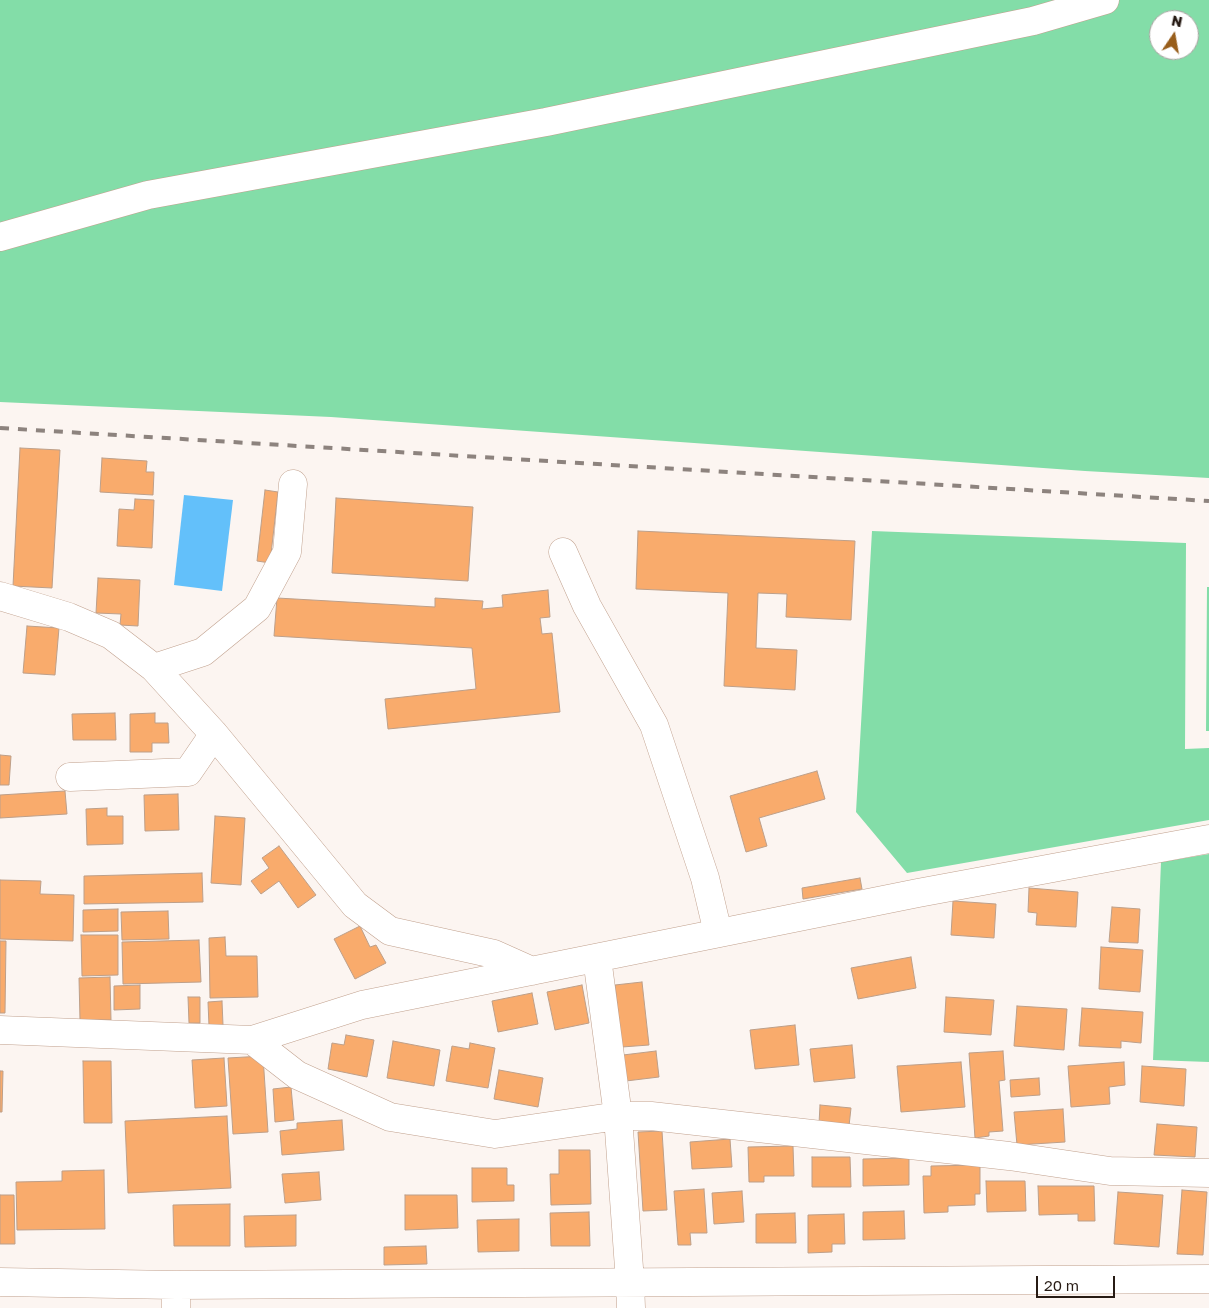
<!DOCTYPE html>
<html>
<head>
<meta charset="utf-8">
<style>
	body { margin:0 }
	#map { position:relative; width:1209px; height:1308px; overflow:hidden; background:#fcf5f1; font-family:"Golos Text",sans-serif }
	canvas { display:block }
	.north { position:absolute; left:1149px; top:10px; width:50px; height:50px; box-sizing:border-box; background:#fff; border:1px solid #a9a4a1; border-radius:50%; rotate:12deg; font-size:14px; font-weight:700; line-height:20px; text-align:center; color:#271b14 }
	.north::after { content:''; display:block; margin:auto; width:18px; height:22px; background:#985e1b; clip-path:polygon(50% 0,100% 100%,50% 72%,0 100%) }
	.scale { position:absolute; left:1036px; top:1276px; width:79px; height:22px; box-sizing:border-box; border:2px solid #271b14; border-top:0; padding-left:6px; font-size:15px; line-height:18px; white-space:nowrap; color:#271b14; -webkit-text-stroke:4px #fff; paint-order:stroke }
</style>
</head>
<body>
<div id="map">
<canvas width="1209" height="1308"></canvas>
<div class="north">N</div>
<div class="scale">20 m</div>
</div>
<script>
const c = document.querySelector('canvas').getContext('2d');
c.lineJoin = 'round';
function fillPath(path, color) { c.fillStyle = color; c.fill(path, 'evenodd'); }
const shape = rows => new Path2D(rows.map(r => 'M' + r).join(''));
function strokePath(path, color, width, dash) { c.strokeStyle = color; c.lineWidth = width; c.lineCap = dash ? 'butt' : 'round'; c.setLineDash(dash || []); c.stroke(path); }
fillPath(shape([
	[0,0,1209,0,1209,478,1085,471,331,417,0,402],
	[1159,20,1189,20,1189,50,1159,50],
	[872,531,1186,543,1185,749,1209,748,1209,820,907,873,856,812],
	[1207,587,1209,587,1209,731,1206,731],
	[1209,854,1209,1062,1153,1060,1161,862]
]), '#83dda8');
fillPath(shape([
	[184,495,233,500,222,591,174,585]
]), '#63c0fa');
const building = shape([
	[20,448,60,450,52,588,13,586,20,448],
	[102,458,147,461,146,472,154,472,153,495,100,492,102,458],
	[265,490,278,492,270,563,257,561,265,490],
	[336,498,473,507,468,581,332,573,336,498],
	[135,499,154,500,152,548,117,546,119,509,134,510,135,499],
	[638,531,855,541,851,620,786,617,787,594,758,593,756,648,797,650,795,690,724,686,728,593,636,589,638,531],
	[98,578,140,580,138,626,120,625,121,614,96,613,98,578],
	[548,590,550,617,540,618,542,634,552,633,560,712,388,729,385,699,476,689,472,648,274,636,277,598,435,607,435,598,483,601,482,609,503,607,502,595,548,590],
	[27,626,59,628,55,675,23,673,27,626],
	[115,713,116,740,73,740,72,714,115,713],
	[155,713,155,723,168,723,169,743,152,743,152,752,130,752,130,714,155,713],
	[0,755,11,756,9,785,0,785,0,755],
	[817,771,825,799,759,818,767,846,746,852,730,796,817,771],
	[65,791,67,814,0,818,0,795,65,791],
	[178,794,179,830,145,831,144,795,178,794],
	[107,808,107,816,123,816,123,844,87,845,86,809,107,808],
	[215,816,245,818,241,885,211,883,215,816],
	[279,846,316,895,298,908,279,881,261,894,251,881,269,868,262,858,279,846],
	[202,873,203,902,84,904,84,876,202,873],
	[860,878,862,889,803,899,802,888,860,878],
	[0,880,41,881,40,894,74,895,73,941,0,939,0,880],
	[1029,888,1078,892,1076,927,1036,925,1037,913,1028,912,1029,888],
	[953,901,996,904,994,938,951,935,953,901],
	[1112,907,1140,909,1138,943,1109,942,1112,907],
	[118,909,118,931,83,932,83,910,118,909],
	[168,911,169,939,122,940,121,912,168,911],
	[360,926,370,947,376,945,386,963,355,979,334,939,360,926],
	[81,935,118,935,118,975,82,976,81,935],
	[225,937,226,956,257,956,258,997,210,998,209,938,225,937],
	[199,940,201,982,123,984,122,942,199,940],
	[0,941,6,941,5,1013,0,1013,0,941],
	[1101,947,1143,950,1140,992,1099,989,1101,947],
	[911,957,916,988,858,999,851,968,911,957],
	[110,977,111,1020,80,1020,79,978,110,977],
	[642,982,649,1045,622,1047,615,985,642,982],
	[140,985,140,1009,114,1010,114,986,140,985],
	[582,985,589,1023,555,1030,547,992,582,985],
	[532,993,538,1024,498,1032,492,1001,532,993],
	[188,997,200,997,200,1023,189,1023,188,997],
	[946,997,994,1000,991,1035,944,1032,946,997],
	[222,1001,223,1025,209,1026,208,1002,222,1001],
	[1017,1006,1067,1009,1064,1050,1014,1046,1017,1006],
	[1082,1008,1143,1012,1141,1043,1121,1041,1121,1048,1079,1046,1082,1008],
	[795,1025,799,1065,755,1069,750,1030,795,1025],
	[346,1035,374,1040,367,1077,328,1069,332,1043,344,1045,346,1035],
	[393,1041,440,1050,434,1086,387,1078,393,1041],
	[470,1043,495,1048,488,1088,446,1081,452,1046,469,1049,470,1043],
	[852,1045,855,1078,814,1082,810,1049,852,1045],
	[656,1051,659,1077,626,1081,623,1055,656,1051],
	[1003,1051,1005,1080,999,1081,1003,1131,989,1132,989,1136,975,1138,969,1053,1003,1051],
	[263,1056,268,1132,233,1134,228,1058,263,1056],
	[224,1058,227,1106,195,1108,192,1060,224,1058],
	[83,1061,111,1061,112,1123,84,1123,83,1061],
	[961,1062,965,1107,901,1112,897,1066,961,1062],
	[1124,1062,1125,1085,1109,1087,1110,1104,1071,1107,1068,1066,1124,1062],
	[1142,1066,1186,1069,1184,1106,1140,1102,1142,1066],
	[499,1070,543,1078,538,1107,494,1099,499,1070],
	[0,1071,3,1071,2,1112,0,1112,0,1071],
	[1039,1078,1040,1095,1011,1097,1010,1080,1039,1078],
	[291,1087,294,1120,275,1122,273,1089,291,1087],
	[820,1105,851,1108,849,1126,819,1124,820,1105],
	[1063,1109,1065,1142,1017,1145,1014,1112,1063,1109],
	[227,1116,231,1188,128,1193,125,1121,227,1116],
	[342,1120,344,1150,282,1155,280,1131,297,1129,297,1123,342,1120],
	[1157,1124,1197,1127,1195,1157,1154,1155,1157,1124],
	[662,1131,667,1210,643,1211,638,1132,662,1131],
	[730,1139,732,1167,692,1169,690,1142,730,1139],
	[793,1146,794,1176,764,1176,764,1182,749,1182,748,1147,793,1146],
	[559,1150,590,1150,591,1204,551,1205,550,1174,559,1174,559,1150],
	[812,1157,850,1157,851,1187,812,1187,812,1157],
	[909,1158,909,1185,863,1186,863,1159,909,1158],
	[980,1165,980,1194,975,1194,975,1205,948,1206,948,1212,924,1213,923,1176,931,1176,931,1166,980,1165],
	[472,1168,507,1168,507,1185,514,1185,514,1201,472,1202,472,1168],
	[104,1170,105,1229,17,1230,16,1182,62,1181,62,1171,104,1170],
	[319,1172,321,1200,285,1203,282,1174,319,1172],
	[986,1181,1025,1181,1026,1211,987,1212,986,1181],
	[1038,1186,1094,1186,1095,1221,1078,1221,1078,1214,1039,1215,1038,1186],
	[704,1189,707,1233,690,1233,691,1245,678,1245,674,1191,704,1189],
	[1182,1190,1207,1192,1203,1255,1177,1254,1182,1190],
	[742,1191,744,1222,714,1224,712,1193,742,1191],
	[1118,1192,1163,1195,1159,1247,1114,1244,1118,1192],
	[0,1195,14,1195,15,1244,0,1244,0,1195],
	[405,1195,457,1195,458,1228,405,1230,405,1195],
	[230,1204,230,1246,174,1246,173,1205,230,1204],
	[904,1211,905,1239,863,1240,863,1212,904,1211],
	[589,1212,590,1246,551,1246,550,1213,589,1212],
	[795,1213,796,1243,756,1243,756,1214,795,1213],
	[844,1214,845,1244,832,1244,832,1252,808,1253,808,1215,844,1214],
	[296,1215,296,1246,245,1247,244,1216,296,1215],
	[519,1219,519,1251,478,1252,477,1220,519,1219],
	[426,1246,427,1264,384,1265,384,1247,426,1246]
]);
fillPath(building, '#f9ab6c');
strokePath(building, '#bd9f89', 1);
const minor = shape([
	[0,237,148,195,546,122,1033,21,1105,0],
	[563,552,587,606,654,725,705,878,718,933],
	[0,596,69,617,111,635,154,668,214,734,355,905,390,931,494,954,532,971],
	[154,668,203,652,257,608,287,552,293,484],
	[70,777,188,772,214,734],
	[597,958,618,1116,630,1282,631,1308],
	[0,1030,252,1040,362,1005,918,893,1209,839],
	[252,1040,297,1075,390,1117,495,1134,618,1116,651,1116,1009,1156,1110,1171,1209,1173],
	[0,1282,176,1285,1209,1279],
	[176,1308,176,1285]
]);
strokePath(minor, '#c1a18e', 29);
strokePath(minor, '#fff', 28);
strokePath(shape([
	[0,428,1209,501]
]), '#8d837e', 4, [9, 9]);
</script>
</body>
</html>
